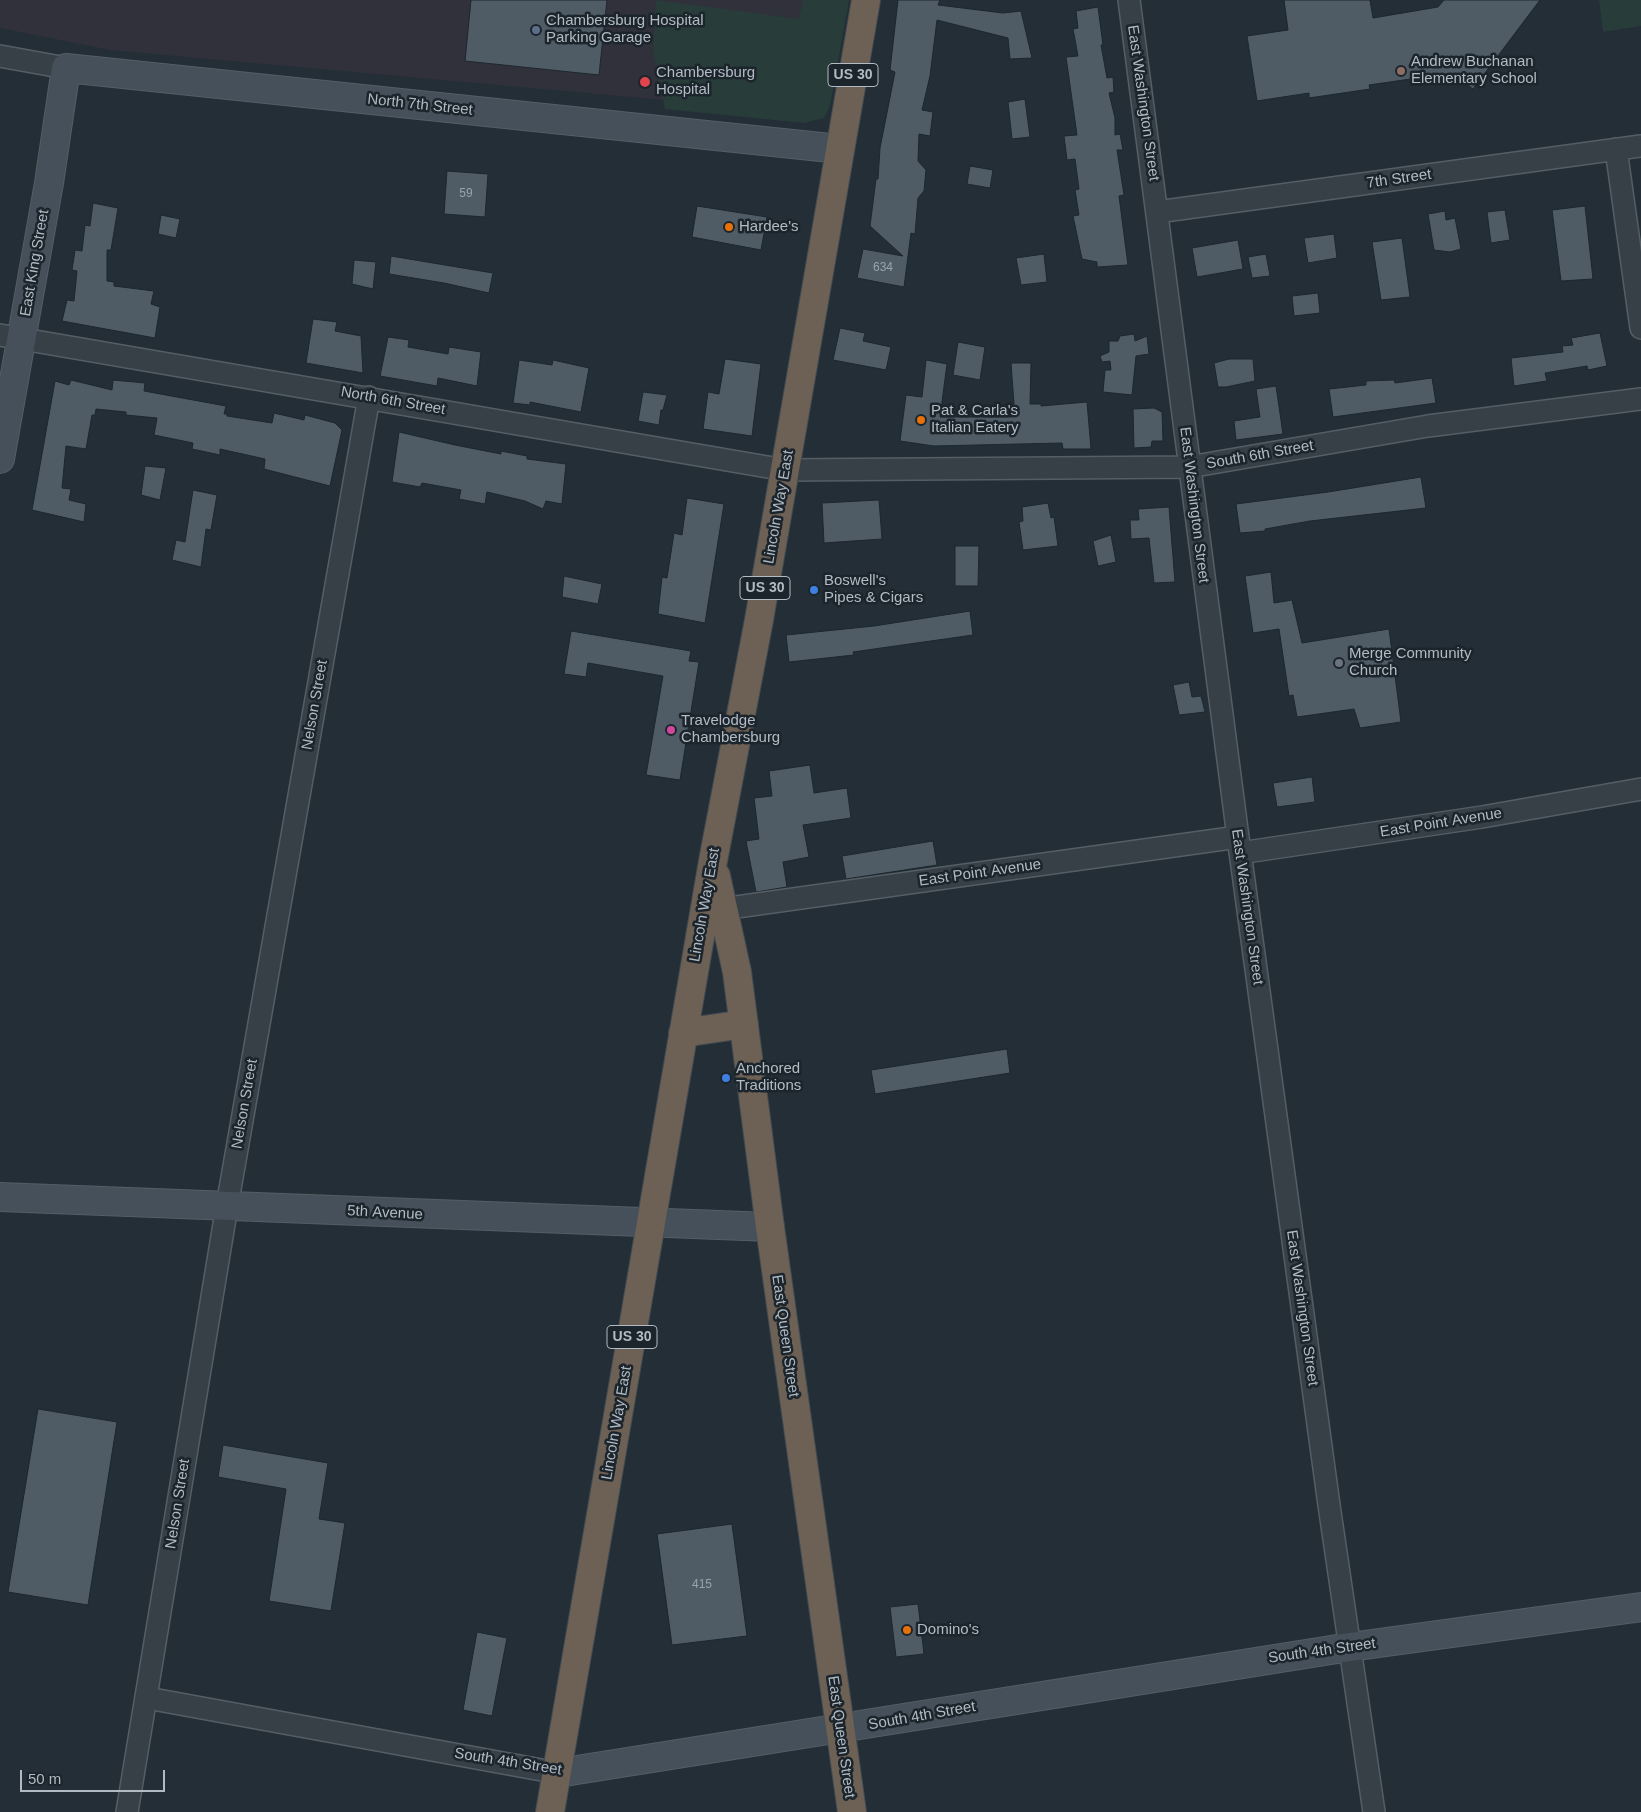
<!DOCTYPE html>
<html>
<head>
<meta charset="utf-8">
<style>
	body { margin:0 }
	#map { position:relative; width:1641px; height:1812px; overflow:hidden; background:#232e37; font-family:Arial,sans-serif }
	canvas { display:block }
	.scale { position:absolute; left:20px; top:1770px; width:145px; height:22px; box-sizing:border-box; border:2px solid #b2bbc4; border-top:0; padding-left:6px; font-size:15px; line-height:18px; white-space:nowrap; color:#b2bbc4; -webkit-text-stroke:4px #1c252c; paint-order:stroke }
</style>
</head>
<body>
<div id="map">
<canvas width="1641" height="1812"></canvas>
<div class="scale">50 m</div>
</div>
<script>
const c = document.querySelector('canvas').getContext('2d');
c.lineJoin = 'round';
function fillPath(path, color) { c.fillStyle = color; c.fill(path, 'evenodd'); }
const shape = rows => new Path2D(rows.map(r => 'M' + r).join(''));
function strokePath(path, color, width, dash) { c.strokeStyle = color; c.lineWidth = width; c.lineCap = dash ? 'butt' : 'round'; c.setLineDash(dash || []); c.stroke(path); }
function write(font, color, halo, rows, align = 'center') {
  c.font = font + ' Arial,sans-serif'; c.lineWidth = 5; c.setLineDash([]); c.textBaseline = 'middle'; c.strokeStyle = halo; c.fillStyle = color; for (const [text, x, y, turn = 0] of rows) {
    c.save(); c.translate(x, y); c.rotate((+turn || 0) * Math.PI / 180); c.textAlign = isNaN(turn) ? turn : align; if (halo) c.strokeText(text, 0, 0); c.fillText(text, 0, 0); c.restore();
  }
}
fillPath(shape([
	[0,0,840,0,820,114,110,50,0,28]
]), '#31313c');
fillPath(shape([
	[656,0,799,19,803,0,849,0,830,106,824,118,804,123,665,109,653,51],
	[1599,0,1641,0,1641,26,1603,32]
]), '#283c3a');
const building = shape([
	[471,0,607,0,599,75,465,61,471,0],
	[898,0,940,0,938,5,1003,13,1021,11,1032,58,1010,59,1008,38,937,20,930,76,922,110,933,112,930,136,919,134,918,161,926,170,924,191,918,198,915,234,911,233,904,287,857,278,863,249,903,256,870,226,876,179,878,179,880,148,895,72,890,70,898,0],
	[1284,0,1370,0,1373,18,1438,7,1444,0,1540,0,1473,89,1452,73,1369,85,1370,89,1309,98,1309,93,1257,101,1247,36,1288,30,1284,0],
	[1098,7,1103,45,1101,45,1107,78,1113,77,1114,92,1109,93,1115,118,1115,135,1120,134,1123,150,1117,150,1124,195,1119,196,1128,265,1097,267,1097,262,1082,259,1073,216,1079,215,1075,190,1079,189,1075,159,1067,160,1064,136,1077,135,1066,57,1078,56,1073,29,1078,28,1076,11,1098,7],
	[1025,99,1030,137,1012,139,1008,102,1025,99],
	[970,166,993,170,990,188,967,184,970,166],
	[447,171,488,174,485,217,444,214,447,171],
	[93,203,118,208,111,250,107,250,107,281,114,282,114,286,154,291,151,304,160,307,155,338,62,321,67,300,74,301,77,271,72,270,75,250,82,251,85,225,90,226,93,203],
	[697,206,767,217,761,250,692,237,697,206],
	[1585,206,1593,279,1561,281,1552,210,1585,206],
	[1505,210,1510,240,1491,243,1487,212,1505,210],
	[1445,211,1446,220,1455,218,1461,249,1450,252,1434,250,1428,214,1445,211],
	[161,215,180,219,176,238,158,234,161,215],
	[1334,234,1337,258,1308,263,1304,238,1334,234],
	[1402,238,1410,297,1381,300,1372,242,1402,238],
	[1238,240,1243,269,1197,277,1192,248,1238,240],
	[1044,254,1047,282,1021,285,1016,258,1044,254],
	[1266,254,1270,276,1252,278,1248,257,1266,254],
	[391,256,493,273,489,293,444,283,389,274,391,256],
	[354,260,376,262,373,289,352,284,354,260],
	[1318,293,1320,313,1294,316,1292,296,1318,293],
	[313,319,337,322,335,331,361,336,363,373,306,363,313,319],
	[840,328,865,333,863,341,891,347,886,370,833,360,840,328],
	[1600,333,1607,366,1588,370,1587,366,1545,373,1547,381,1514,386,1511,358,1563,352,1562,346,1573,345,1571,338,1600,333],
	[1134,334,1135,341,1147,336,1149,354,1136,356,1132,395,1103,392,1105,370,1111,370,1110,361,1102,362,1100,356,1109,352,1109,341,1118,341,1120,336,1134,334],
	[388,337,409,340,408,347,448,354,449,347,481,352,477,386,438,378,437,386,380,376,388,337],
	[958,342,985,347,980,380,953,375,958,342],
	[725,359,761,364,752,436,703,429,708,392,719,394,725,359],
	[1229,359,1253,359,1255,381,1226,387,1218,387,1214,363,1229,359],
	[519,360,552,365,553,360,589,368,581,412,530,402,530,405,513,403,519,360],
	[926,360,947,364,940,417,1012,417,1012,405,1014,404,1011,363,1031,363,1030,404,1041,404,1041,406,1087,402,1091,449,1063,449,1062,443,934,446,900,441,906,395,922,397,926,360],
	[1432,378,1436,403,1333,417,1329,389,1366,385,1366,381,1394,380,1395,383,1432,378],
	[71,380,112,390,113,380,145,383,144,391,226,406,224,414,227,414,227,416,272,423,274,413,304,420,305,415,335,423,342,430,330,486,264,469,265,459,220,449,220,455,192,449,193,443,154,435,157,418,126,415,126,412,96,409,95,415,92,415,86,449,66,446,62,488,71,489,69,500,86,504,84,522,32,510,55,381,69,385,71,380],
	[1276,386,1283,434,1236,440,1234,421,1260,417,1256,389,1276,386],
	[643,392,667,395,663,410,661,410,659,425,638,421,643,392],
	[1154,408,1162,412,1163,441,1152,441,1151,447,1134,448,1133,409,1154,408],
	[399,432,455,445,501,454,501,451,527,456,527,459,566,464,562,504,546,501,543,509,525,501,487,492,485,504,459,499,461,490,422,483,420,487,392,482,399,432],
	[145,466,166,468,160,500,141,495,145,466],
	[1421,477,1426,508,1310,521,1265,529,1265,531,1240,533,1236,504,1328,492,1421,477],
	[193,490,217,495,211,530,206,529,201,567,172,560,176,540,185,542,193,490],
	[687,498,724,504,705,623,658,614,662,577,667,578,674,533,682,535,687,498],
	[879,500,882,539,824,543,822,503,879,500],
	[1048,503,1051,518,1054,517,1058,546,1023,550,1019,522,1023,521,1022,507,1048,503],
	[1169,507,1175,582,1154,583,1149,538,1131,539,1130,520,1139,520,1138,509,1169,507],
	[1111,535,1116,562,1098,566,1093,541,1111,535],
	[955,546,979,546,978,586,955,586,955,546],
	[1271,572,1274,603,1292,600,1302,643,1389,629,1401,722,1360,728,1354,709,1297,717,1293,695,1289,696,1279,629,1253,633,1245,576,1271,572],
	[564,576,602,584,598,604,562,597,564,576],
	[970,611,973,635,853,652,854,655,789,662,786,635,874,626,970,611],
	[571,631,691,651,689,661,699,662,680,780,646,775,663,676,588,663,586,677,564,674,571,631],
	[1189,682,1192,697,1201,696,1205,712,1179,715,1173,685,1189,682],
	[810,765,814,793,847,788,851,818,803,825,809,857,783,862,787,887,756,892,746,841,759,839,754,798,772,796,769,771,810,765],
	[1312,777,1315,802,1277,807,1273,783,1312,777],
	[933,841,937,865,846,879,842,856,933,841],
	[1007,1049,1010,1073,875,1094,871,1070,1007,1049],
	[38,1409,117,1422,88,1605,8,1592,38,1409],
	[223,1445,328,1463,319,1519,345,1523,331,1611,269,1601,286,1489,218,1477,223,1445],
	[732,1524,747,1636,672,1645,657,1534,732,1524],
	[918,1604,924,1654,896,1657,890,1607,918,1604],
	[477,1632,507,1638,492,1716,463,1710,477,1632]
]);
fillPath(building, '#4f5b65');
strokePath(building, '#1e272e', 1);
const street = shape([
	[1129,0,1238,837,1329,1505,1374,1812],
	[0,56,66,68],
	[1616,149,1641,328],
	[1157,212,1641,146],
	[0,335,785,470,1189,467,1428,426,1641,399],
	[1240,853,1482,817,1641,789],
	[722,909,1238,837],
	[147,1698,558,1773],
	[127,1812,227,1206,369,397]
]);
const secondary = shape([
	[0,459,49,183,66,68,840,149],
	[0,1197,770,1227],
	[558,1773,1350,1647,1641,1607]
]);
const highway = shape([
	[716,876,737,972,770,1227,852,1812],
	[683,1033,744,1024],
	[550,1812,713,861,759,620,866,0]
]);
strokePath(street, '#555e65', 24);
strokePath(secondary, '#555e65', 30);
strokePath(highway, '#424b52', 30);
strokePath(street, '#374047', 21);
strokePath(secondary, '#45505a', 28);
strokePath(highway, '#6d6055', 28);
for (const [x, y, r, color] of [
	[536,30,5,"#5c6f8a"],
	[1401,71,5,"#8d6e63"],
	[645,82,6,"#e0444e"],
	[729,227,5,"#e8710a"],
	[921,420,5,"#e8710a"],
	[814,590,5,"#3f7fe0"],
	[1339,663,5,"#6b7280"],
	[671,730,5,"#d1479c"],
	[726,1078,5,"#3f7fe0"],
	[907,1630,5,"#e8710a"]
]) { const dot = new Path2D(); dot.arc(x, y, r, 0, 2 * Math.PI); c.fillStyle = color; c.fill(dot); strokePath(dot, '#1c252c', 2); }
write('12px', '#99a3ac', null, [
	["59",466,194],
	["634",883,268],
	["415",702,1585]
]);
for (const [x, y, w] of [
	[853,75,50],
	[765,588,50],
	[632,1337,50]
]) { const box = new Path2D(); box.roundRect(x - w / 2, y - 11.5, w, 23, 4); c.fillStyle = '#1c252c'; c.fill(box); strokePath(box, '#b2bbc4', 1); }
write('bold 14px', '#b2bbc4', null, [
	["US 30",853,75],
	["US 30",765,588],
	["US 30",632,1337]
]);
write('15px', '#b2bbc4', '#1c252c', [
	["Chambersburg Hospital",546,21],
	["Parking Garage",546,38],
	["Andrew Buchanan",1411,62],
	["Elementary School",1411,79],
	["Chambersburg",656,73],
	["Hospital",656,90],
	["Hardee's",739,227],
	["Pat & Carla's",931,411],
	["Italian Eatery",931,428],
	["Boswell's",824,581],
	["Pipes & Cigars",824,598],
	["Merge Community",1349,654],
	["Church",1349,671],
	["Travelodge",681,721],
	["Chambersburg",681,738],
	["Anchored",736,1069],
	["Traditions",736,1086],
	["Domino's",917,1630]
], 'left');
write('15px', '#b2bbc4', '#1c252c', [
	["East Washington Street",1143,103,82],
	["North 7th Street",420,105,6],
	["7th Street",1399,179,-8],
	["East King Street",35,263,-80],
	["North 6th Street",393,401,10],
	["South 6th Street",1260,455,-10],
	["East Washington Street",1194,505,83],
	["Lincoln Way East",779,507,-80],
	["Nelson Street",315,705,-80],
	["East Point Avenue",1441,823,-9],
	["East Point Avenue",980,873,-8],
	["Lincoln Way East",705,905,-80],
	["East Washington Street",1247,907,82],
	["Nelson Street",245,1104,-80],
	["5th Avenue",385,1213,3],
	["East Washington Street",1302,1308,82],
	["East Queen Street",785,1336,82],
	["Lincoln Way East",617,1423,-80],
	["Nelson Street",178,1504,-81],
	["South 4th Street",1322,1651,-8],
	["South 4th Street",922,1716,-10],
	["East Queen Street",841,1737,82],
	["South 4th Street",508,1762,9]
]);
</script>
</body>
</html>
